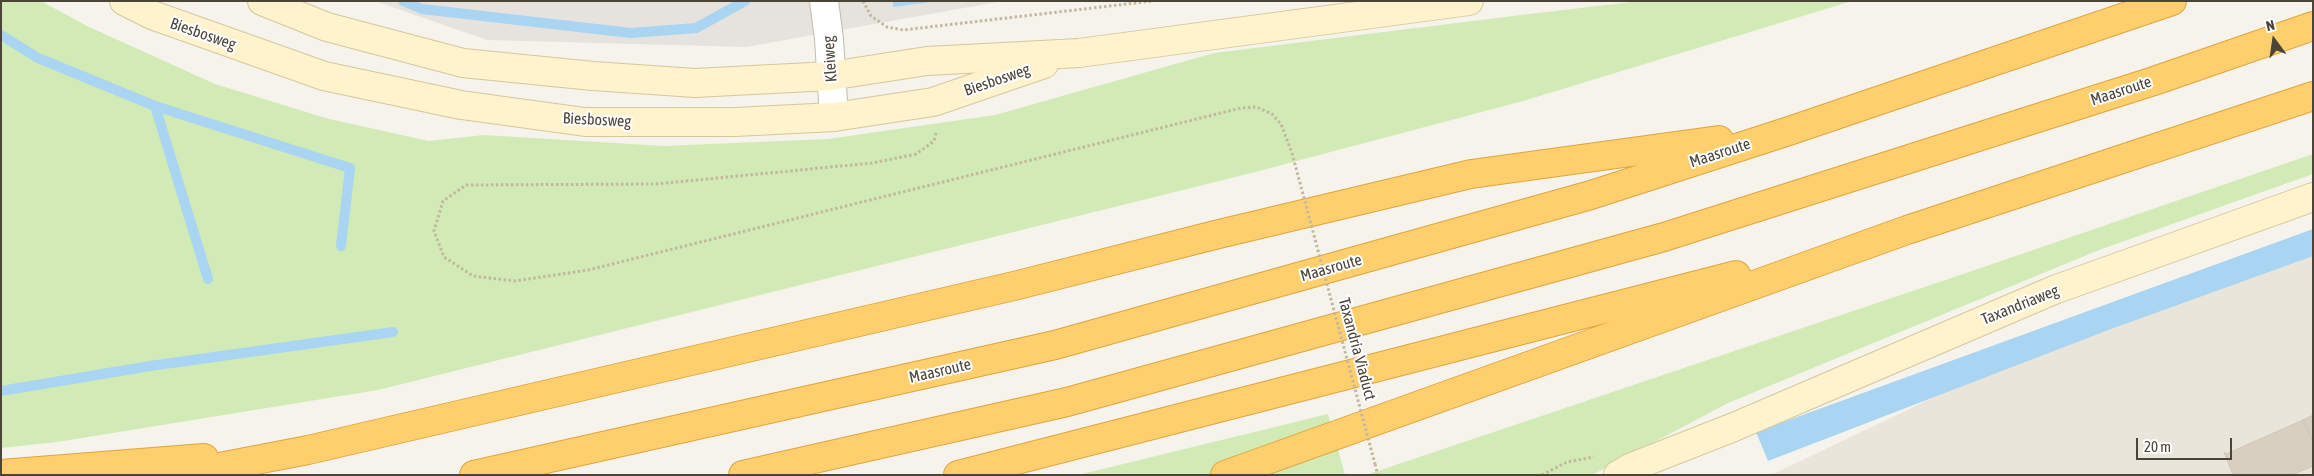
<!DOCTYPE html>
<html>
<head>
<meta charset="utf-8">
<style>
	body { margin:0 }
	#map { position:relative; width:2314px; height:476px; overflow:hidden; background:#f6f3ec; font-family:"Asap Condensed",sans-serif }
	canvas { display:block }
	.frame { position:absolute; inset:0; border:2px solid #4b4439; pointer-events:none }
	.north { position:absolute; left:2249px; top:15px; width:50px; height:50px; -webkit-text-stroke:4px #fff; paint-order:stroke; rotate:346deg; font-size:14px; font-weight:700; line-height:20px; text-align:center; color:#4b4439 }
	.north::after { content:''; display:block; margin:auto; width:18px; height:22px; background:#4b4439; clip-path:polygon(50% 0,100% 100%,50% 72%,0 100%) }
	.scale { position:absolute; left:2136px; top:438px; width:96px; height:22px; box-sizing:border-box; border:2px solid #4b4439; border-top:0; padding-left:6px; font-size:15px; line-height:18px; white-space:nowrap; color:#4b4439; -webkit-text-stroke:4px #fff; paint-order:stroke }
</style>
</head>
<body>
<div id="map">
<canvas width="2314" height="476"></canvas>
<div class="frame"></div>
<div class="north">N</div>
<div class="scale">20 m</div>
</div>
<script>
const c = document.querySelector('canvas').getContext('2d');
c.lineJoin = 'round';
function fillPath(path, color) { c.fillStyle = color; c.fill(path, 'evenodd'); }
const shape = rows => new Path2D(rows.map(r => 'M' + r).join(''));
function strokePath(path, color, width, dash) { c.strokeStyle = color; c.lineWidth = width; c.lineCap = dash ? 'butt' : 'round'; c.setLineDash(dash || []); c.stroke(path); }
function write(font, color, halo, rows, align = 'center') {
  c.font = font + ' "Asap Condensed",sans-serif'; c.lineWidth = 4; c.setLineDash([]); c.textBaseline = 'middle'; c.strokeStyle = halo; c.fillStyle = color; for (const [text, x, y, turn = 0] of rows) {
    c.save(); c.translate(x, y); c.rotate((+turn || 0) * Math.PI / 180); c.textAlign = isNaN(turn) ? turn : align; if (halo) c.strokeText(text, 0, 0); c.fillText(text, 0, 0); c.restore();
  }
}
fillPath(shape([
	[2313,249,2313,475,1771,475,2100,318]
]), '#eae5da');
fillPath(shape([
	[375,1,1003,1,746,47,487,40]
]), '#e6e2dd');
fillPath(shape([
	[1,1,41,1,87,26,215,84,329,119,429,141,484,135,664,146,828,139,995,115,1214,53,1521,15,1640,1,1852,1,1523,101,1259,171,378,390,57,442,1,448],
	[2313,154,2313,174,2099,250,1728,403,1592,475,1366,475,1972,271],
	[1328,414,1345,475,1078,475]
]), '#d2eab5');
fillPath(shape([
	[893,1,938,1,893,7],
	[2313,229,2313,256,2111,329,1768,461,1756,432]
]), '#a9d4f2');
strokePath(shape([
	[403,1,422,9,631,33,696,28,745,1],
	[1,35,38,58,155,106,208,279],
	[155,106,350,168,341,246],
	[1,391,150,366,393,332]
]), '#a9d4f2', 10);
const building = shape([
	[2313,415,2313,442,2303,420,2313,415],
	[2303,420,2313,442,2313,466,2292,475,2233,475,2224,452,2226,454,2303,420]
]);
fillPath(building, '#d8cfc1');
strokePath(building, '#d3c7b4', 1);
const minor = shape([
	[824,1,829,39,834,117]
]);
const secondary = shape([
	[124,1,152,15,324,76,461,105,585,122,735,122,834,117,933,102,1044,64],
	[262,1,327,27,463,63,593,76,695,83,830,76,927,61,1079,53,1469,1],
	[1618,475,1632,467,1734,427,2054,290,2313,197]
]);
const motorway = shape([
	[1,474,204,458],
	[178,475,308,450,1018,285,1219,234,1471,174,1719,140],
	[474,475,1055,345,1591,195,1789,131,2172,1],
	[743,475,1067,402,1664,237,2154,81,2313,26],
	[958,475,1736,275],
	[1225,475,1907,230,2313,96]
]);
strokePath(minor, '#c2bbae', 30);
strokePath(secondary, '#d6c79b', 30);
strokePath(motorway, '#e0a43c', 30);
strokePath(shape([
	[863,1,871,16,887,27,903,30,1153,1],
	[936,133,934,141,916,154,872,163,656,184,466,185,443,201,434,231,444,257,473,276,515,281,588,270,1241,108,1256,107,1272,114,1281,124,1292,153],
	[1375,464,1378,475],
	[1542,475,1567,462,1594,457]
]), '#c4b79f', 3, [2.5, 2.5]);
strokePath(minor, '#fff', 28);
strokePath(secondary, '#fff3cd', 28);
strokePath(motorway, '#ffcf6e', 28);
strokePath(shape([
	[1292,153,1375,464]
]), '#c4b79f', 3, [2.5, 2.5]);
write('16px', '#4b4439', '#fff', [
	["Biesbosweg",203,34,19],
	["Kleiweg",830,59,-94],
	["Biesbosweg",997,80,-19],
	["Maasroute",2121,91,-18],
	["Biesbosweg",597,120,3],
	["Maasroute",1720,153,-18],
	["Maasroute",1331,268,-16],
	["Taxandriaweg",2020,305,-22],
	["Taxandria Viaduct",1357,349,75],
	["Maasroute",940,371,-13]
]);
</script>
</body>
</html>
